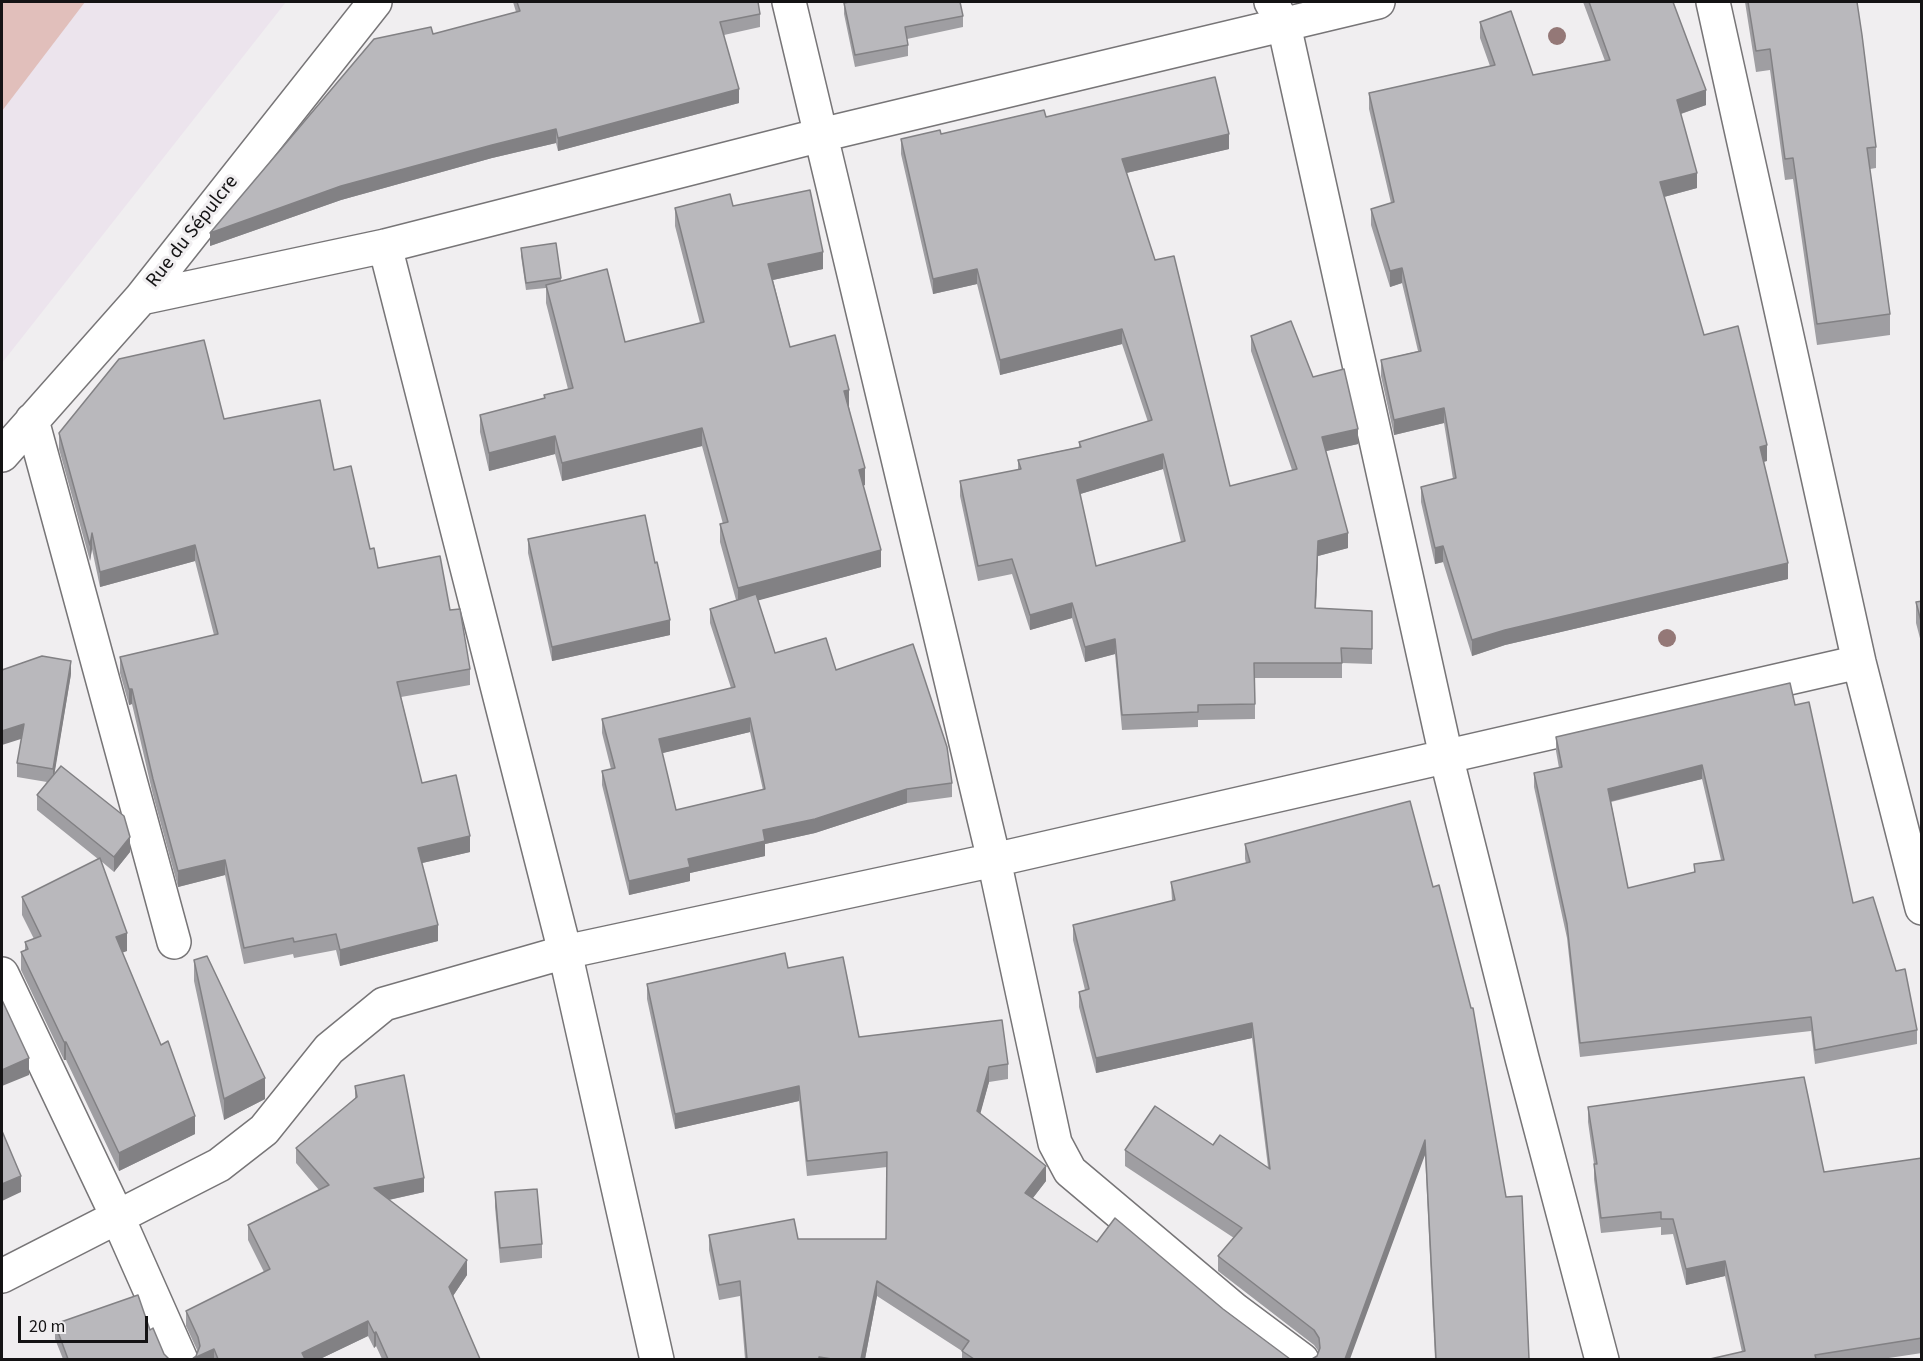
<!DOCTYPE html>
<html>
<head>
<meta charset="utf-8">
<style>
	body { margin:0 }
	#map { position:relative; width:1923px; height:1361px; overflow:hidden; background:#f0eef0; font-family:"Source Sans 3",sans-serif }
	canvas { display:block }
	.frame { position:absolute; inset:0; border:3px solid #141314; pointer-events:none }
	.scale { position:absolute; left:18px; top:1316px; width:130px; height:27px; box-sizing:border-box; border:3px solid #141314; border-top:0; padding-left:8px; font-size:18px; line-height:21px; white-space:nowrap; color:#141314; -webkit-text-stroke:4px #f0eef0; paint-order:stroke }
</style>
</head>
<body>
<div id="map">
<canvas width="1923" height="1361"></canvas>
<div class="frame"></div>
<div class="scale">20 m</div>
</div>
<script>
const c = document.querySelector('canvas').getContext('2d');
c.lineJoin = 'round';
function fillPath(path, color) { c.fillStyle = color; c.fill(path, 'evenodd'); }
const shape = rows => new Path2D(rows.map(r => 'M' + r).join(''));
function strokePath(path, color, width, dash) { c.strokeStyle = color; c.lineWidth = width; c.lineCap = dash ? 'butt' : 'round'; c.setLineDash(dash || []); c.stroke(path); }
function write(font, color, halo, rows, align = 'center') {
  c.font = font + ' "Source Sans 3",sans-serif'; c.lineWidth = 6; c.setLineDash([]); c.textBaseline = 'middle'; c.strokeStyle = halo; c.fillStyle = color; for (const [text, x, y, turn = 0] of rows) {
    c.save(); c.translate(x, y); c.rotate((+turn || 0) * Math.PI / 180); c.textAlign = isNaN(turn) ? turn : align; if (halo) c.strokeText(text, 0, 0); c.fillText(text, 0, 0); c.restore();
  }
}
fillPath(shape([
	[2,2,286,2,2,363]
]), '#ece4ed');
fillPath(shape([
	[2,2,85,2,2,111]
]), '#e1bfbb');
const street = shape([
	[789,2,994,860,1055,1143,1070,1171,1235,1310,1302,1360],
	[1271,2,1284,25,1446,756,1522,1058,1602,1360],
	[1713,2,1859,662,1922,908],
	[385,246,565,952,657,1360],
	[141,298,385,246,821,135,1378,2],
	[32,420,174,942],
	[2,455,141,298,375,2],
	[2,974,118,1218,181,1360],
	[2,1276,219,1165,264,1130,329,1049,384,1004,565,952,994,860,1859,662]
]);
strokePath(street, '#777577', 36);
strokePath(street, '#fff', 33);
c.fillStyle = '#947877';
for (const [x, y] of [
	[1557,36],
	[1667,638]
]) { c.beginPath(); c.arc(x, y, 9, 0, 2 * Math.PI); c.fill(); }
fillPath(shape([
	[513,2,758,2,760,14,760,27,724,35,739,103,558,151,556,143,492,158,341,200,210,246,433,34,516,12],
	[1583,2,1673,2,1706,105,1681,114,1697,188,1664,197,1704,335,1767,461,1764,462,1788,579,1505,645,1472,656,1443,562,1435,564,1421,502,1421,487,1453,479,1444,423,1394,435,1381,376,1381,360,1418,351,1402,283,1390,287,1371,225,1371,209,1391,203,1369,109,1369,93,1490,66,1480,38,1480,22,1533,75,1605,61],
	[1745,2,1857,2,1876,147,1876,168,1870,169,1890,314,1890,335,1817,345,1793,179,1785,180,1770,70,1756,72],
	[844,3,963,16,963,27,907,39,908,45,908,56,855,67,844,14],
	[1046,117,1229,149,1126,173,1230,486,1292,470,1251,351,1251,336,1313,377,1358,444,1326,451,1348,548,1318,556,1316,608,1372,611,1372,664,1342,663,1342,678,1255,678,1255,719,1198,720,1198,727,1122,730,1115,654,1085,662,1072,618,1030,630,1012,574,978,581,960,496,960,481,1018,470,1018,460,1079,447,1079,442,1148,422,1122,344,1000,375,977,284,933,294,901,154,901,139,941,134],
	[1163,469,1181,542,1096,566,1080,494],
	[733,206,823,269,773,280,790,347,849,407,865,485,863,486,881,567,758,600,775,653,836,670,952,783,952,797,907,803,815,833,765,844,765,856,690,873,690,881,629,895,602,785,602,771,611,769,602,733,602,719,731,688,710,623,710,609,736,600,720,542,720,524,723,524,702,446,562,481,555,454,489,471,480,432,480,415,544,398,544,395,568,389,546,303,546,288,526,290,521,256,521,248,561,278,561,281,625,342,700,323,675,226,675,208],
	[750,732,763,790,676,810,662,753],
	[224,419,334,470,378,568,450,610,470,669,470,685,401,697,422,783,470,852,422,863,438,941,340,966,336,950,294,958,293,954,244,964,225,875,178,887,153,795,132,704,129,705,120,673,120,657,214,635,195,561,100,587,92,549,90,561,59,449,59,433],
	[528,539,655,563,670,635,552,661,528,553],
	[1922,601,1922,646,1916,623,1916,602],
	[71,674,54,774,130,852,114,872,101,861,127,951,122,952,195,1134,119,1171,66,1060,64,1060,21,970,21,952,25,950,25,942,34,939,22,915,22,897,98,859,37,810,37,795,47,782,17,777,17,763],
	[1795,705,1853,903,1896,971,1917,1030,1917,1044,1815,1064,1811,1031,1580,1057,1567,938,1534,787,1534,773,1559,768,1556,751,1556,737],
	[1702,779,1721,860,1694,864,1694,873,1628,888,1611,802],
	[1410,801,1529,1359,1435,1359,1425,1155,1317,1356,1319,1352,1314,1345,1218,1271,1218,1256,1234,1238,1125,1166,1125,1150,1213,1145,1268,1167,1252,1038,1096,1073,1079,1007,1079,992,1085,990,1073,940,1073,925,1172,901,1171,882,1246,863,1245,859,1245,844],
	[194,960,265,1099,224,1120,194,981],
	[788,968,859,1037,1008,1064,1008,1079,989,1082,980,1113,1046,1181,1033,1198,1097,1242,1223,1309,1290,1359,962,1359,962,1351,877,1296,865,1359,745,1359,740,1296,719,1300,709,1250,709,1235,798,1239,886,1239,887,1167,807,1176,799,1101,675,1129,647,999,647,984],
	[355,1086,424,1192,389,1200,467,1275,453,1296,480,1359,382,1359,376,1346,374,1348,368,1336,320,1359,192,1359,196,1356,198,1352,186,1326,186,1311,264,1272,248,1240,248,1225,319,1190,296,1163,296,1148,355,1099],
	[1588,1107,1824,1172,1922,1158,1922,1353,1882,1359,1709,1359,1742,1352,1725,1276,1686,1285,1673,1234,1661,1235,1661,1227,1601,1233,1594,1179,1594,1164,1588,1122],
	[495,1192,542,1244,542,1258,500,1263,495,1207],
	[55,1324,150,1330,164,1354,169,1359,63,1359,55,1339]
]), '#9f9ea2');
fillPath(shape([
	[739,89,739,103,558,151,558,138],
	[1706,90,1706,105,1677,115,1677,100],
	[556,129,556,143,492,158,341,200,210,246,210,233,341,186,492,145],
	[1229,134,1229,149,1122,174,1122,159],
	[1697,173,1697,188,1660,198,1660,182],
	[823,252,823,269,768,281,768,264],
	[1402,268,1402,283,1390,287,1390,271],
	[977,269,977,284,933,294,933,279],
	[1122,329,1122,344,1000,375,1000,360],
	[849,390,849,407,844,408,844,391],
	[1444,408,1444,423,1394,435,1394,420],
	[702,428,702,446,562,481,562,463],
	[1358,429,1358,444,1322,452,1322,437],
	[555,436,555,454,489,471,489,453],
	[1767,445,1767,461,1760,462,1760,447],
	[1163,454,1163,469,1077,495,1077,480],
	[865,468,865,485,859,487,859,470],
	[92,533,92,549,90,561,90,545],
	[1348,533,1348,548,1318,556,1315,623,1318,541],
	[195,545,195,561,100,587,100,572],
	[1443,546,1443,562,1435,564,1435,548],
	[881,550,881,567,738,606,738,588],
	[1788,563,1788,579,1505,645,1472,656,1472,640,1505,630],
	[1072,603,1072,618,1030,630,1030,615],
	[670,620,670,635,552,661,552,647],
	[1115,639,1115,654,1085,662,1085,647],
	[71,661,71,674,53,783,53,769],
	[129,689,132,689,132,704,129,705],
	[750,718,750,732,659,754,659,739],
	[24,724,24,738,2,745,2,731],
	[1702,765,1702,779,1608,802,1608,789],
	[907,789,907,803,815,833,765,844,765,856,690,873,690,881,629,895,629,881,688,859,763,830],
	[470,836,470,852,418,864,418,848],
	[130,837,130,852,114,872,114,857],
	[225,860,225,875,178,887,178,871],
	[438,925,438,941,340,966,340,950],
	[127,933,127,951,116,955,116,937],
	[1252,1023,1252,1038,1096,1073,1096,1058],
	[64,1042,66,1042,66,1060,64,1060],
	[29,1058,29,1075,2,1086,2,1070],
	[989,1067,989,1082,977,1126,977,1111],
	[265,1078,265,1099,224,1120,224,1099],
	[799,1086,799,1101,675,1129,675,1114],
	[195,1116,195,1134,119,1171,119,1153],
	[1425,1140,1425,1155,1350,1359,1345,1359],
	[1046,1166,1046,1181,1025,1208,1025,1193],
	[21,1176,21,1192,2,1201,2,1184],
	[424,1178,424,1192,374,1203,374,1188],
	[467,1260,467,1275,449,1302,449,1287],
	[1725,1261,1725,1276,1686,1285,1686,1269],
	[877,1281,877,1296,865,1359,861,1359],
	[368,1321,368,1336,320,1359,302,1359,302,1353],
	[376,1332,376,1346,374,1348,374,1333],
	[214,1349,214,1359,193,1359]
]), '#828184');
const building = shape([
	[517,2,758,2,760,14,720,22,739,89,558,138,556,129,492,145,341,186,210,233,374,39,431,27,433,34,520,11,517,2],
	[849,2,960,2,963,16,905,27,908,45,855,55,844,3,849,2],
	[1589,2,1673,2,1706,90,1677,100,1697,173,1660,182,1704,335,1738,326,1767,445,1760,447,1788,563,1505,630,1472,640,1443,546,1435,548,1421,487,1456,478,1444,408,1394,420,1381,360,1421,351,1402,268,1390,271,1371,209,1394,202,1369,93,1495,65,1480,22,1511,11,1533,75,1610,60,1589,2],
	[1748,2,1857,2,1862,35,1876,147,1867,148,1890,314,1817,324,1793,158,1785,159,1770,49,1756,51,1748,2],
	[1215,77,1229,134,1122,159,1155,260,1174,256,1230,486,1297,469,1251,336,1291,321,1313,377,1344,369,1358,429,1322,437,1348,533,1318,541,1315,608,1372,611,1372,649,1341,648,1342,663,1254,663,1255,704,1198,705,1198,712,1122,715,1115,639,1085,647,1072,603,1030,615,1012,559,978,566,960,481,1021,469,1018,460,1081,447,1079,442,1152,420,1122,329,1000,360,977,269,933,279,901,139,940,130,941,134,1044,110,1046,117,1215,77],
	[1163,454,1185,541,1096,566,1077,480,1163,454],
	[810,190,823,252,768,264,790,347,835,335,849,390,844,391,865,468,859,470,881,550,738,588,720,524,728,522,702,428,562,463,555,436,489,453,480,415,545,398,544,395,573,388,546,285,607,269,625,342,704,322,675,208,730,194,733,206,810,190],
	[556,243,561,278,526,283,521,248,556,243],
	[204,340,224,419,320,400,334,470,351,466,370,549,374,548,378,568,440,556,450,610,460,609,470,669,397,682,422,783,456,775,470,836,418,848,438,925,340,950,336,934,294,942,293,938,244,948,225,860,178,871,153,779,132,689,129,689,120,657,218,634,195,545,100,572,92,533,90,545,59,433,119,359,204,340],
	[645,515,655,563,657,562,670,620,552,647,528,539,645,515],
	[756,594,775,653,826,638,836,670,913,644,947,747,952,783,907,789,815,819,763,830,765,841,688,859,690,867,629,881,602,771,615,768,602,719,735,687,710,609,756,594],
	[750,718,765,789,676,810,659,739,750,718],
	[1922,601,1922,625,1916,602,1922,601],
	[42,656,71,661,53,769,17,763,24,724,2,731,2,670,42,656],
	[1790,683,1795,705,1809,702,1853,903,1873,897,1896,971,1905,969,1917,1030,1815,1050,1811,1017,1580,1043,1567,924,1534,773,1562,767,1556,737,1790,683],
	[1702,765,1724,860,1694,864,1695,872,1628,888,1608,789,1702,765],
	[61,766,124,816,130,837,114,857,37,795,61,766],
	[1410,801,1433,887,1439,885,1471,1008,1473,1008,1506,1197,1522,1196,1529,1359,1436,1359,1425,1140,1345,1359,1312,1359,1317,1356,1320,1348,1319,1338,1314,1330,1218,1256,1242,1228,1125,1150,1155,1106,1213,1145,1220,1135,1270,1169,1252,1023,1096,1058,1079,992,1089,989,1073,925,1175,900,1171,882,1250,862,1245,844,1410,801],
	[100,858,127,933,116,937,161,1045,168,1041,195,1116,119,1153,66,1042,64,1042,21,952,28,949,25,942,41,936,22,897,100,858],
	[785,953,788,968,843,957,859,1037,1002,1020,1008,1064,989,1067,977,1111,1046,1166,1025,1193,1097,1242,1115,1218,1223,1309,1290,1359,974,1359,962,1351,969,1341,877,1281,861,1359,832,1359,819,1357,819,1359,747,1359,740,1281,719,1285,709,1235,794,1219,798,1239,886,1239,887,1152,807,1161,799,1086,675,1114,647,984,785,953],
	[207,956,265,1078,224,1099,194,960,207,956],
	[2,1000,29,1058,2,1070,2,1000],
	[404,1075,424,1178,374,1188,467,1260,449,1287,480,1359,388,1359,376,1332,374,1333,368,1321,302,1353,305,1359,218,1359,214,1349,192,1359,196,1356,200,1346,198,1337,186,1311,270,1269,248,1225,329,1185,296,1148,357,1097,355,1086,404,1075],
	[1804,1077,1824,1172,1922,1158,1922,1338,1815,1355,1816,1359,1710,1359,1745,1351,1725,1261,1686,1269,1673,1219,1661,1219,1661,1212,1601,1218,1594,1164,1597,1164,1588,1107,1804,1077],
	[2,1131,21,1176,2,1184,2,1131],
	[537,1189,542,1244,500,1248,495,1192,537,1189],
	[138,1295,150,1330,153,1328,164,1354,169,1359,68,1359,55,1324,138,1295]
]);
fillPath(building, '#b9b8bc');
strokePath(building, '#828184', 1.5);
write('20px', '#141314', '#f0eef0', [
	["Rue du Sépulcre",193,232,-52]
]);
</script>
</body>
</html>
